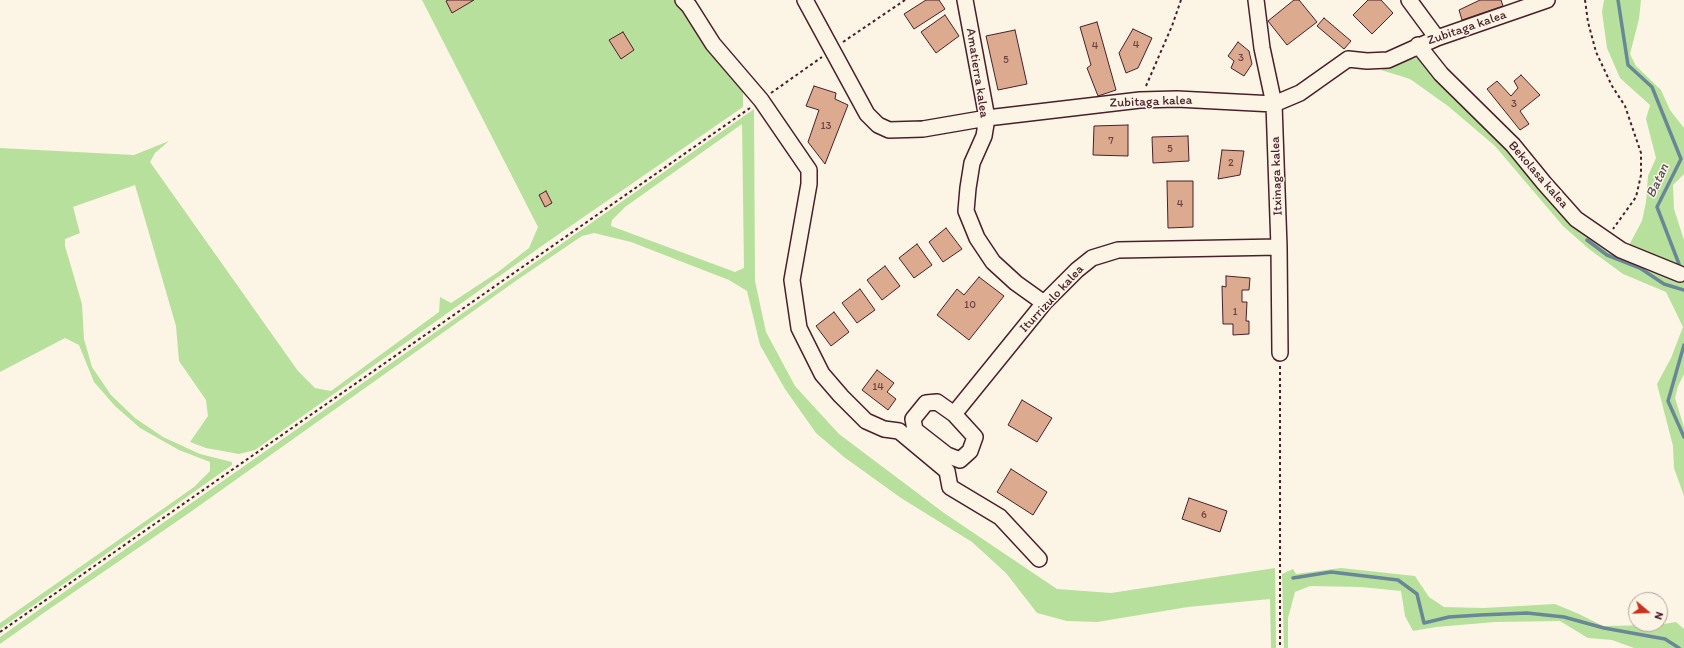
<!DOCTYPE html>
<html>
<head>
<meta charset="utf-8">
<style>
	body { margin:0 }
	#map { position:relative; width:1684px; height:648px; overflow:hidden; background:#fcf5e5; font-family:Itim,sans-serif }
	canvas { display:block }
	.north { position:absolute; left:1628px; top:592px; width:40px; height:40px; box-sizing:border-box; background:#fcf5e5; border:1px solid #b59f9b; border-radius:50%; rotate:109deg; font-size:11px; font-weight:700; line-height:16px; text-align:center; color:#4a1f2b }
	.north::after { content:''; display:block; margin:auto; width:14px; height:18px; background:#c8321e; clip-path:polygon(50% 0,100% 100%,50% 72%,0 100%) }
</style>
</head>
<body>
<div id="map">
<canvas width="1684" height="648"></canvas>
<div class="north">N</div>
</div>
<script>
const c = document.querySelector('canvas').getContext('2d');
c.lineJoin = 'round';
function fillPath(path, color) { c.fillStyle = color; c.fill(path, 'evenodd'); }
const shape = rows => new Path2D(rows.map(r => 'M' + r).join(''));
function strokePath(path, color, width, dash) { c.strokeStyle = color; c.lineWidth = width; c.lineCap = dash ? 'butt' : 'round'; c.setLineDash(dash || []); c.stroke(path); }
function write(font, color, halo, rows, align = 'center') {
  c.font = font + ' Itim,sans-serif'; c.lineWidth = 3; c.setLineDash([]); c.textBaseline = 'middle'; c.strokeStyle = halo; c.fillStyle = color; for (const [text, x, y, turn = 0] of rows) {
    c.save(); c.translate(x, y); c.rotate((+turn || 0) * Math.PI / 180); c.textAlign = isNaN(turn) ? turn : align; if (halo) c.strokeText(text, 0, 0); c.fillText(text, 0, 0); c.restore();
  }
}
fillPath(shape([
	[422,0,676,0,724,62,743,92,743,107,546,243,255,450,239,454,206,448,190,442,208,416,206,400,179,361,176,326,135,185,73,207,80,233,65,239,65,246,82,304,84,339,92,367,111,395,135,418,163,437,200,454,232,462,232,465,0,629,0,623,194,487,210,471,210,462,179,450,140,428,115,406,94,382,79,345,65,338,0,372,0,148,134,155,169,141,155,153,150,162,298,371,315,388,331,391,439,312,440,297,451,303,498,272,529,248,538,227],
	[1604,0,1641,0,1639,19,1630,54,1636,66,1661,90,1670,110,1684,128,1684,174,1673,185,1674,209,1684,240,1684,271,1628,247,1642,221,1646,202,1648,176,1656,158,1646,119,1650,105,1620,78,1607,48,1602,12],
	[1419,58,1521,163,1552,202,1684,280,1684,374,1678,386,1675,398,1684,427,1684,496,1674,468,1673,446,1657,384,1671,358,1683,327,1666,292,1623,274,1589,249,1563,226,1495,146,1448,106,1410,79,1381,70,1410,59],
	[754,109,755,281,766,332,795,386,839,434,944,513,1057,589,1111,593,1275,568,1276,648,1271,648,1270,599,1188,607,1097,622,1067,621,1037,613,1006,573,972,542,901,498,844,457,816,433,785,389,760,345,747,291,729,280,631,242,594,233,582,236,517,280,189,513,45,612,0,644,0,637],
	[742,124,744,268,735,272,611,226,612,220,625,207],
	[1341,568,1415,576,1429,597,1444,607,1484,608,1555,604,1579,614,1603,626,1658,625,1676,622,1684,629,1684,648,1634,648,1612,640,1588,638,1560,621,1495,622,1436,627,1413,631,1405,616,1401,591,1361,587,1310,586,1295,592,1288,618,1288,648,1284,648,1282,574,1293,569,1296,574]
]), '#b7e09c');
strokePath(shape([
	[1618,0,1628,65,1652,87,1681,159,1657,207,1679,264],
	[1587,240,1607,255,1640,268,1664,284,1684,290],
	[1684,345,1668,401,1684,437],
	[1293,578,1331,572,1398,580,1417,594,1424,623,1449,617,1480,615,1527,613,1564,617,1604,628,1665,639,1679,648]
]), '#6a8797', 3.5);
const building = shape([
	[448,0,474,0,452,13,446,1,448,0],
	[926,0,939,0,945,9,914,29,904,14,926,0],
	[1294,0,1299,0,1317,22,1287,45,1268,21,1294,0],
	[1368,0,1381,0,1393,13,1372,34,1353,15,1368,0],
	[1480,0,1501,0,1503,6,1462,20,1459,10,1480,0],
	[945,15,959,36,936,53,921,32,945,15],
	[1324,18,1351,41,1344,49,1317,26,1324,18],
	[1097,22,1116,90,1098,96,1087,68,1091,65,1080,27,1097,22],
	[1133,29,1152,38,1138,68,1126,73,1119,53,1133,29],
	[1015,30,1027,84,998,90,986,36,1015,30],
	[623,32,634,50,621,59,609,40,623,32],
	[1238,42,1249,51,1252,64,1244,76,1231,68,1234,61,1228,56,1238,42],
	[1521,75,1540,95,1520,111,1529,124,1520,130,1487,89,1497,81,1511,96,1518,88,1514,81,1521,75],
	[814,86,836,93,835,99,848,105,825,164,808,142,819,110,806,106,814,86],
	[1128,125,1128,156,1093,155,1094,126,1128,125],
	[1188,136,1189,161,1153,163,1152,137,1188,136],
	[1222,150,1244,151,1240,175,1218,179,1222,150],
	[1167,181,1193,181,1193,227,1168,228,1167,181],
	[546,191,552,203,545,207,539,195,546,191],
	[946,228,962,249,943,262,929,242,946,228],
	[917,244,932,265,914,278,899,258,917,244],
	[885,266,900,286,882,300,867,280,885,266],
	[1226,276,1250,278,1249,290,1242,290,1242,302,1247,302,1246,321,1249,321,1249,334,1233,335,1233,324,1223,324,1222,286,1226,287,1226,276],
	[979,277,1004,296,969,340,937,315,957,289,964,295,979,277],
	[860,289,875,310,857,323,842,303,860,289],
	[834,312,849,332,831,346,816,326,834,312],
	[877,370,894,383,887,392,896,399,888,410,862,390,877,370],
	[1022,400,1052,418,1037,442,1008,425,1022,400],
	[1011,469,1047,492,1033,515,997,492,1011,469],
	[1189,498,1227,511,1220,532,1182,519,1189,498]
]);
fillPath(building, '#dcaa8f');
strokePath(building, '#4a1f2b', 1);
const minor = shape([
	[683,0,689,6,713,44,761,100,809,170,809,184,792,280,799,328,822,374,841,396,866,421,884,429,899,431,947,471,950,487,1000,517,1039,559],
	[805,0,867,114,878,125,889,130,923,129,987,118,1140,100,1177,99,1274,104,1300,93,1348,59,1367,61,1388,60,1437,38,1547,0],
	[965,0,987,118,984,136,972,163,968,188,966,211,977,238,993,262,1016,283,1044,303],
	[1256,0,1262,48,1274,104,1279,247,1280,353],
	[1409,0,1437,38],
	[1418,45,1441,74,1513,145,1544,183,1576,219,1621,250,1680,274],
	[937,402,954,414,975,437,970,451,960,460,947,455,915,430,913,419,926,403,937,402],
	[954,414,1044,303,1077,270,1092,258,1118,250,1279,247]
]);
strokePath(minor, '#4a1f2b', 18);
strokePath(shape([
	[1585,0,1588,22,1596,52,1612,86,1625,106,1641,153,1641,175,1636,197,1613,229],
	[843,42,905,0],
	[1146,86,1172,26,1181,0],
	[771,93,822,57],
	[1280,366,1280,648],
	[0,632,750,108]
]), '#4a1f2b', 2, [3, 3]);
strokePath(minor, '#fcf5e5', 15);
write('11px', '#6e4244', null, [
	["4",1136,45],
	["4",1095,46],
	["3",1241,58],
	["5",1006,60],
	["3",1514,104],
	["13",826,126],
	["7",1111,141],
	["5",1170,149],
	["2",1231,163],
	["4",1180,204],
	["10",970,305],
	["1",1235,312],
	["14",878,387],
	["6",1204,515]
]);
write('13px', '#4a1f2b', '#fcf5e5', [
	["Zubitaga kalea",1467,28,-19],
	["Amatierra kalea",977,73,81],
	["Zubitaga kalea",1151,102,-2],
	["Bekolasa kalea",1538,175,49],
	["Itxinaga kalea",1277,176,-92],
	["Iturrizulo kalea",1052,299,-47]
]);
write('italic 14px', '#5a5361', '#fcf5e5', [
	["Batan",1658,181,-65]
]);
</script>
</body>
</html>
